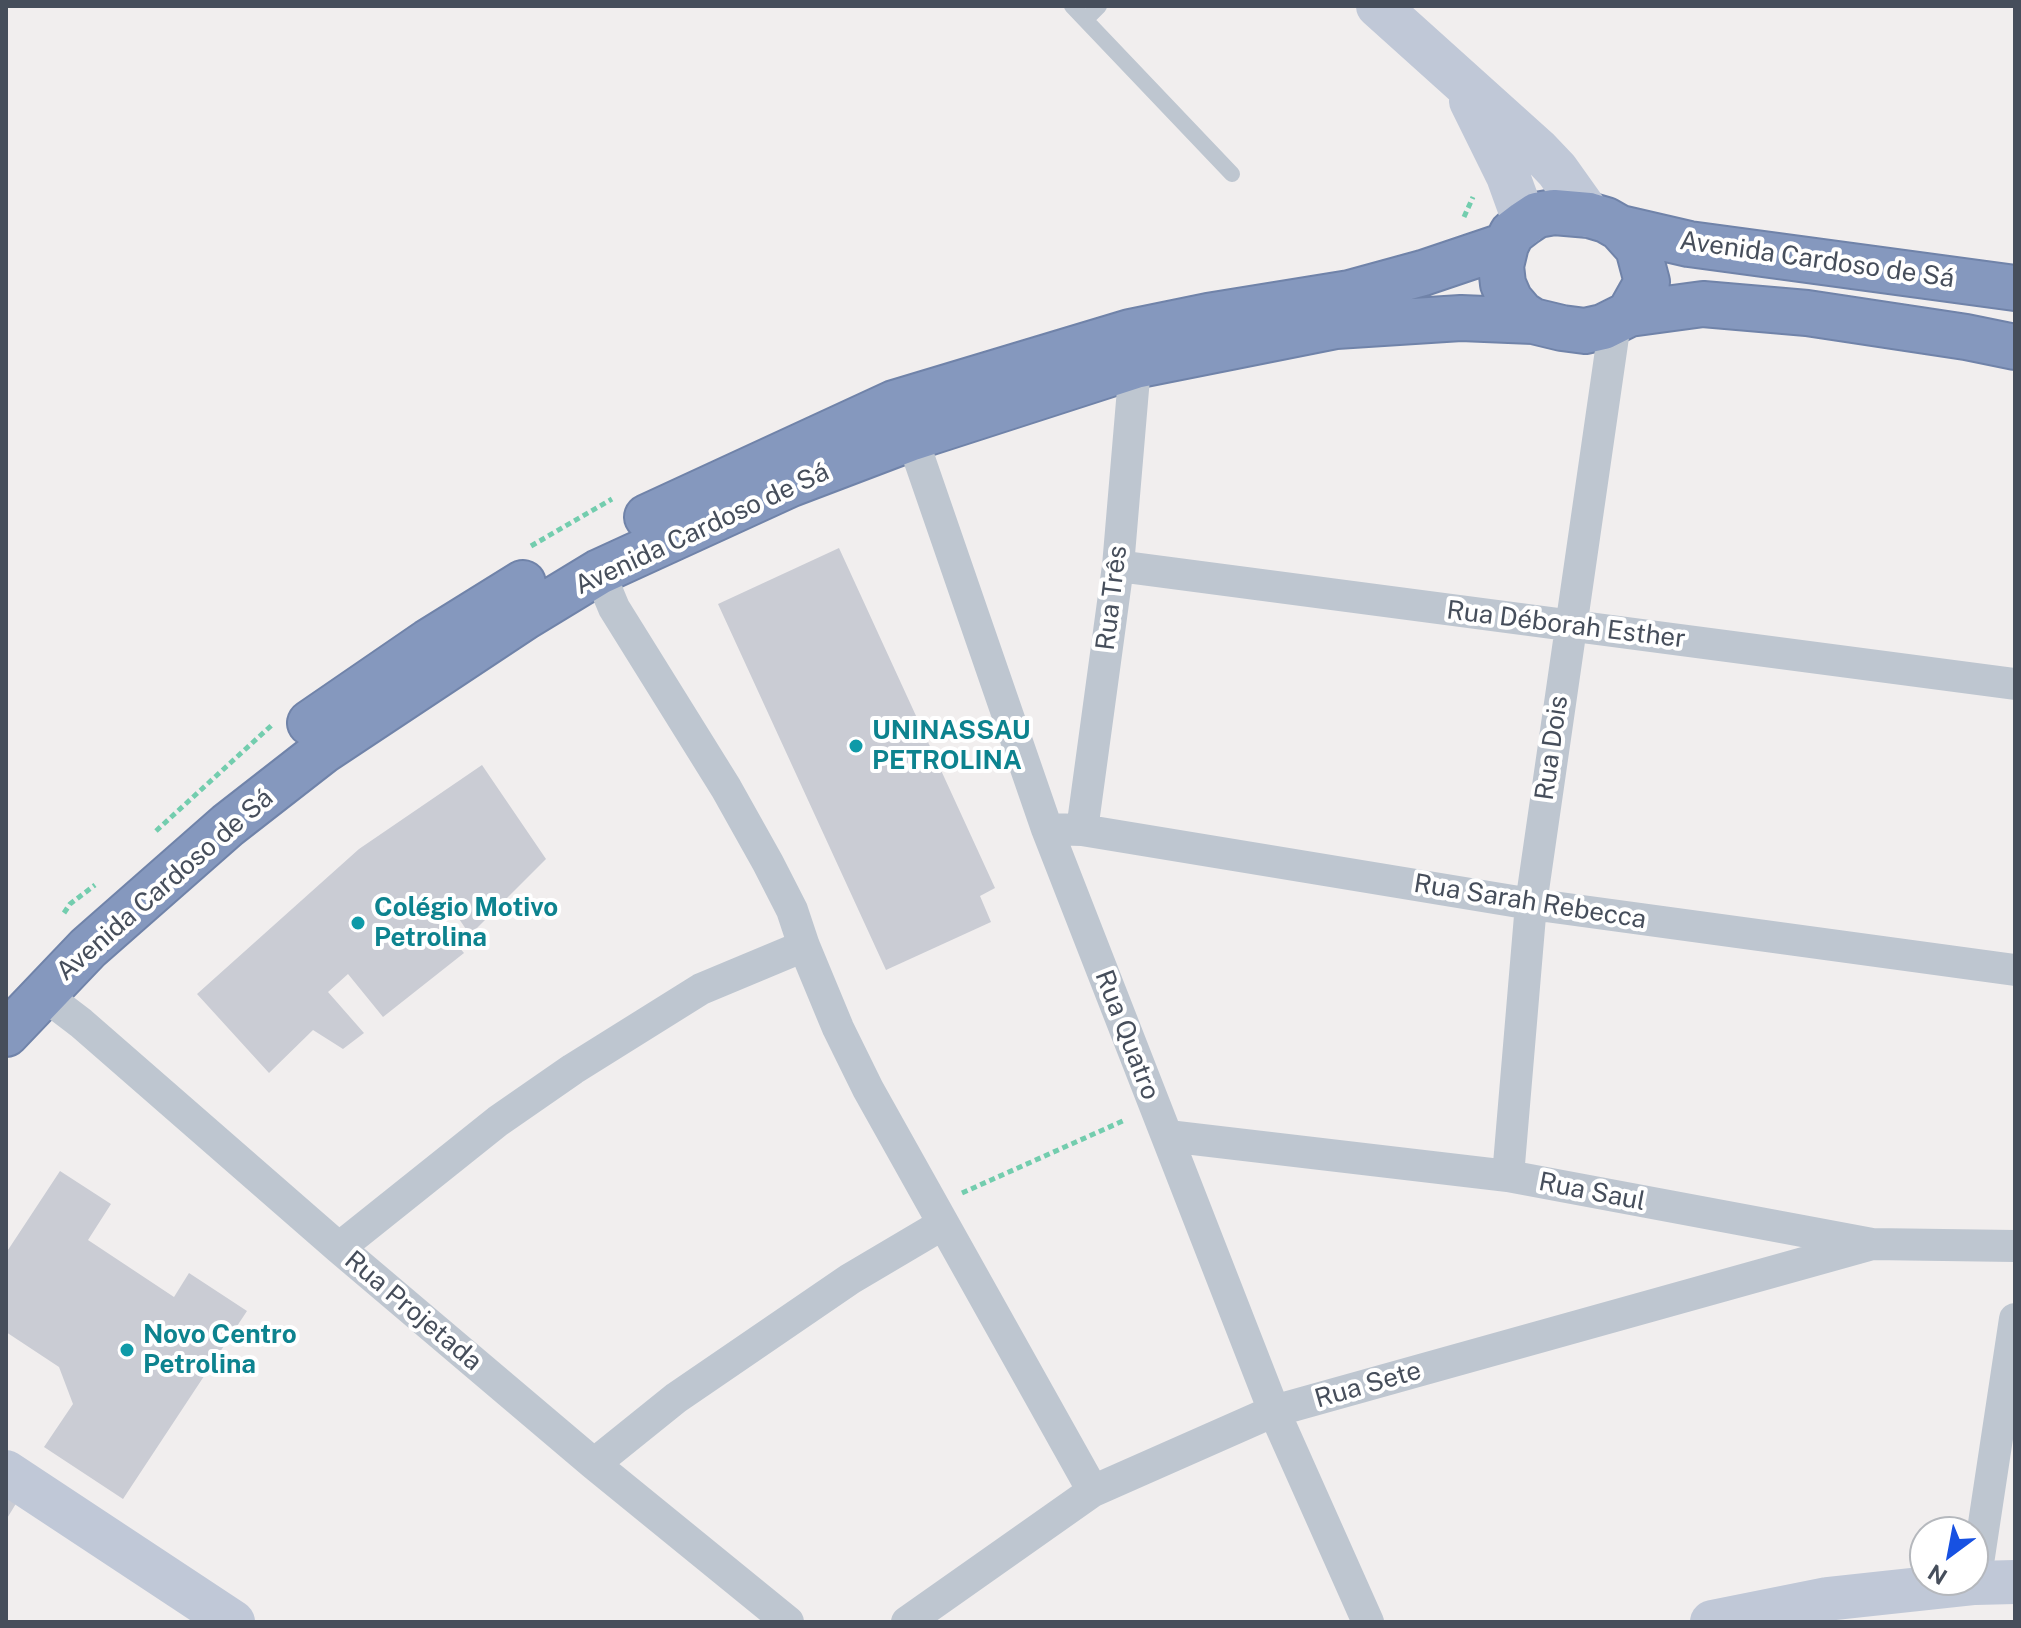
<!DOCTYPE html>
<html>
<head>
<meta charset="utf-8">
<style>
	body { margin:0 }
	#map { position:relative; width:2021px; height:1628px; overflow:hidden; background:#f1eeee; font-family:"Public Sans",sans-serif }
	canvas { display:block }
	.frame { position:absolute; inset:0; border:8px solid #464e5b; pointer-events:none }
	.north { position:absolute; left:1909px; top:1516px; width:80px; height:80px; box-sizing:border-box; background:#fff; border:2px solid #b5b8bd; border-radius:50%; rotate:212deg; font-size:22px; font-weight:700; line-height:32px; text-align:center; color:#464e5b }
	.north::after { content:''; display:block; margin:auto; width:28px; height:36px; background:#1751e2; clip-path:polygon(50% 0,100% 100%,50% 72%,0 100%) }
</style>
</head>
<body>
<div id="map">
<canvas width="2021" height="1628"></canvas>
<div class="frame"></div>
<div class="north">N</div>
</div>
<script>
const c = document.querySelector('canvas').getContext('2d');
c.lineJoin = 'round';
function fillPath(path, color) { c.fillStyle = color; c.fill(path, 'evenodd'); }
const shape = rows => new Path2D(rows.map(r => 'M' + r).join(''));
function strokePath(path, color, width, dash) { c.strokeStyle = color; c.lineWidth = width; c.lineCap = dash ? 'butt' : 'round'; c.setLineDash(dash || []); c.stroke(path); }
function write(font, color, halo, rows, align = 'center') {
  c.font = font + ' "Public Sans",sans-serif'; c.lineWidth = 8; c.setLineDash([]); c.textBaseline = 'middle'; c.strokeStyle = halo; c.fillStyle = color; for (const [text, x, y, turn = 0] of rows) {
    c.save(); c.translate(x, y); c.rotate((+turn || 0) * Math.PI / 180); c.textAlign = isNaN(turn) ? turn : align; if (halo) c.strokeText(text, 0, 0); c.fillText(text, 0, 0); c.restore();
  }
}
fillPath(shape([
	[839,548,995,888,980,896,991,922,886,970,718,604],
	[482,765,546,859,470,935,444,897,429,911,464,953,383,1017,348,974,328,992,364,1033,343,1049,313,1030,269,1073,197,994,359,849],
	[60,1171,111,1204,88,1240,174,1297,189,1273,247,1311,123,1499,44,1447,73,1404,59,1367,6,1332,6,1253],
	[6,1495,17,1502,6,1520]
]), '#caccd4');
const highway = shape([
	[1554,212,1589,215,1606,220,1620,228,1638,248,1647,282,1629,314,1603,327,1585,331,1562,328,1533,321,1522,314,1510,300,1503,284,1501,266,1506,245,1512,233,1525,223,1537,215,1554,212],
	[1620,228,1689,244,2015,288],
	[1629,314,1703,304,1807,313,1966,337,2015,347],
	[647,517,894,403,1130,332,1208,316,1350,293,1423,273,1506,245],
	[310,723,428,642,523,583],
	[6,1034,88,948,228,825,323,751,525,617,599,572,791,484,912,438,1135,366,1336,326,1461,318,1533,321]
]);
strokePath(highway, '#7083a9', 48);
strokePath(shape([
	[1464,217,1473,197],
	[531,546,612,499],
	[156,831,273,724],
	[64,913,70,904,95,885],
	[962,1193,1125,1120]
]), '#73cdae', 5, [6, 4]);
strokePath(shape([
	[1072,6,1232,174],
	[1086,19,1099,6]
]), '#bec6d0', 16);
strokePath(shape([
	[912,438,1047,829,1274,1411,1368,1622],
	[1118,566,2015,684],
	[599,572,614,608,726,788,768,863,792,910,804,946,838,1028,868,1089,1093,1491],
	[1047,829,1082,830,1531,904,2015,970],
	[1082,830,1118,566,1135,366],
	[43,994,81,1023,339,1248,594,1464,788,1622],
	[1168,1136,1508,1176,1872,1244,2015,1246],
	[1508,1176,1531,904,1615,323],
	[339,1248,498,1121,573,1069,701,989,804,946],
	[594,1464,676,1398,850,1279,943,1224],
	[1975,1583,2015,1319],
	[907,1622,1093,1491,1274,1411,1872,1244]
]), '#bec6d0', 32);
strokePath(shape([
	[1378,6,1537,149,1557,170,1589,215],
	[1471,101,1508,176,1525,223],
	[6,1472,233,1622],
	[1712,1622,1827,1599,1975,1583,2015,1582]
]), '#c0c8d7', 44);
strokePath(highway, '#8598be', 44);
for (const [x, y, r, color] of [
	[856,746,8,"#0f9aa8"],
	[358,923,8,"#0f9aa8"],
	[127,1350,8,"#0f9aa8"]
]) { const dot = new Path2D(); dot.arc(x, y, r, 0, 2 * Math.PI); c.fillStyle = color; c.fill(dot); strokePath(dot, '#fff', 3); }
write('26px', '#464e5b', '#fff', [
	["Avenida Cardoso de Sá",1817,260,8],
	["Avenida Cardoso de Sá",702,529,-25],
	["Rua Três",1112,598,-83],
	["Rua Déborah Esther",1566,625,7],
	["Rua Dois",1552,748,-82],
	["Avenida Cardoso de Sá",165,885,-41],
	["Rua Sarah Rebecca",1530,902,9],
	["Rua Quatro",1127,1035,69],
	["Rua Saul",1592,1192,11],
	["Rua Projetada",413,1311,40],
	["Rua Sete",1368,1385,-16]
]);
write('bold 26px', '#0d838f', '#fff', [
	["UNINASSAU",872,731],
	["PETROLINA",872,761],
	["Colégio Motivo",374,908],
	["Petrolina",374,938],
	["Novo Centro",143,1335],
	["Petrolina",143,1365]
], 'left');
</script>
</body>
</html>
